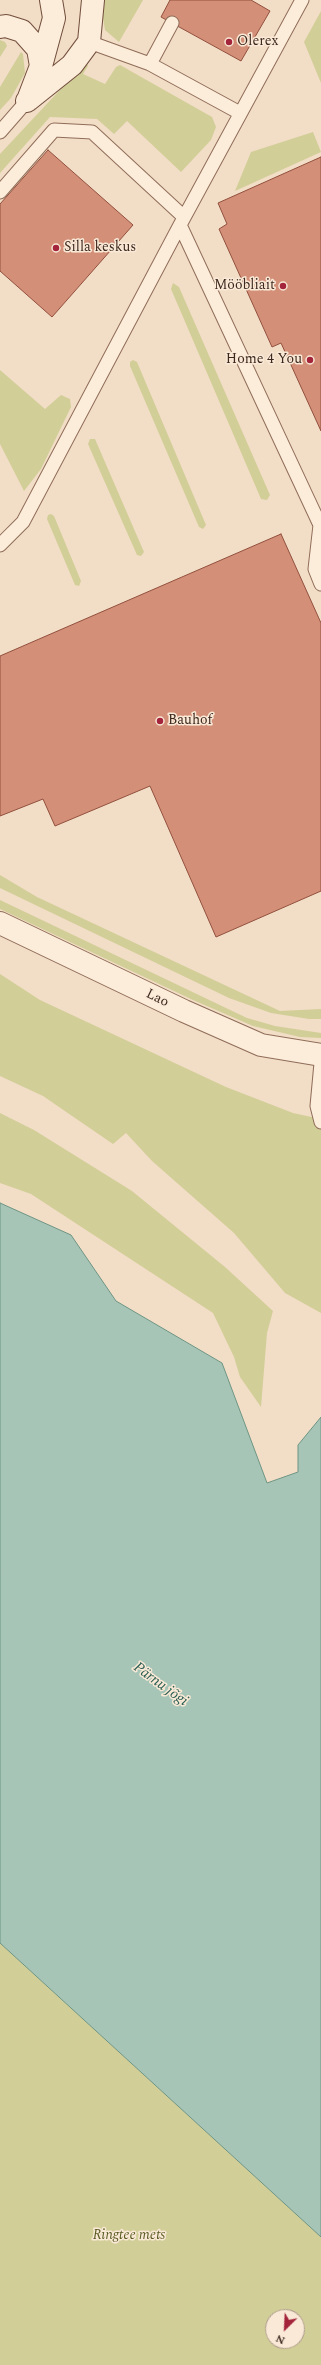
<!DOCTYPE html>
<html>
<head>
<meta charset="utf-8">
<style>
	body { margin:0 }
	#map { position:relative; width:321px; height:2365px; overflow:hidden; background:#f2ddc6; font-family:Spectral,serif }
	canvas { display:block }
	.north { position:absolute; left:265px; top:2309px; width:40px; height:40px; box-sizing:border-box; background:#f9e9d6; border:1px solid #ae9c8c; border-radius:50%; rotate:204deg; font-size:11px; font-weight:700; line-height:16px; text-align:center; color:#3e281e }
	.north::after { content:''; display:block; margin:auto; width:14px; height:18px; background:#a4243b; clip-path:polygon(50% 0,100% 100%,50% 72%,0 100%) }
</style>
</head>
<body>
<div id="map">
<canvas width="321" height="2365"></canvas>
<div class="north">N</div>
</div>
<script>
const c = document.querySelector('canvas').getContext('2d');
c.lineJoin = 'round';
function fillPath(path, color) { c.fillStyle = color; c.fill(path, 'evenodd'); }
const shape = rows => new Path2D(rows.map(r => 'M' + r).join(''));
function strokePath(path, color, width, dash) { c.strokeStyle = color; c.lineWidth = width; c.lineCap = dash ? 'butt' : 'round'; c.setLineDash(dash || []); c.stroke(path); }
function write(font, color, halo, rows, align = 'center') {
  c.font = font + ' Spectral,serif'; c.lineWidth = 3; c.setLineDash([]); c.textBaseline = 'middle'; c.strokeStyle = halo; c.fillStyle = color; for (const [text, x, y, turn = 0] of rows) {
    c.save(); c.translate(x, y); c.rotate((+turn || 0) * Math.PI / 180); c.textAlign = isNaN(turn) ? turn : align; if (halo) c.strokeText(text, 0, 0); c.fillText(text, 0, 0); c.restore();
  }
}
fillPath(shape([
	[100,0,143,0,119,42,105,30],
	[321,11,321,83,304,42],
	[0,40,5,42,7,46,0,57],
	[21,52,23,54,25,73,11,98,0,110,0,87],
	[86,62,88,66,83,74,105,84,116,67,120,65,212,117,216,127,211,140,181,172,127,121,114,134,97,119,50,117,0,173,0,154],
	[313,132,321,152,235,191,251,152],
	[173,283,179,287,270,495,267,500,261,499,171,289],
	[133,360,137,362,206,525,203,529,199,527,130,366,130,362],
	[0,370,45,409,61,395,70,399,71,407,41,469,24,491,0,444],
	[90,439,95,439,144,552,141,556,137,555,88,444],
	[51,514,54,516,81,581,79,586,75,585,47,519,48,515],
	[0,875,37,897,280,1011,321,1009,321,1019,309,1019,271,1013,229,998,0,888],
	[0,900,247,1018,275,1026,321,1033,321,1038,300,1037,253,1026,193,1000,0,909],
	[0,974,40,1000,226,1087,293,1113,321,1119,321,1313,285,1293,234,1233,152,1161,126,1133,113,1144,43,1096,0,1076],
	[0,1113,34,1130,132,1191,225,1267,273,1311,267,1333,261,1407,240,1377,234,1357,213,1313,31,1194,0,1183],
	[0,1943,321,2237,321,2365,0,2365],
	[273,2317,297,2317,297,2341,273,2341]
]), '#d2ce98');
const water = shape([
	[0,1203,71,1235,116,1301,222,1363,267,1483,298,1472,298,1445,321,1417,321,2237,0,1943,0,1203]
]);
fillPath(water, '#a7c5b7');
strokePath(water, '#6d9584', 1);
const building = shape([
	[170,0,251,0,270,11,241,61,161,17,170,0],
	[48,150,133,225,52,317,0,271,0,204,48,150],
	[321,157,321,431,281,343,272,347,219,229,227,224,218,203,321,157],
	[281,534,321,623,321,891,216,937,150,786,55,826,43,799,0,816,0,656,281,534]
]);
fillPath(building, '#d38f78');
strokePath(building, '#91503d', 1);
const service = shape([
	[302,0,180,225,320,525,315,569,321,584],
	[89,42,150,64,240,113],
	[150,64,172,23],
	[0,132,27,101],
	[0,192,54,130,92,132,184,217],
	[0,545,23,522,180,225],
	[321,1063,317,1106,321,1122]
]);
const minor = shape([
	[0,923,184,1011,261,1045,321,1055]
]);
const secondary = shape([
	[0,27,6,26,22,31,38,49,41,66],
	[28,100,41,66,54,18,51,0],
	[27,101,72,65,89,42,93,0]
]);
strokePath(service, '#8f6d59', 15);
strokePath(minor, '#8f6d59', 24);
strokePath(secondary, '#714e3c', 24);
strokePath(service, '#fcecda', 13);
strokePath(minor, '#fcecda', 22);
strokePath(secondary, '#fcecda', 22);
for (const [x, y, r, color] of [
	[229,42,4,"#a4243b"],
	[56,248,4,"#a4243b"],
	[283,286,4,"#a4243b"],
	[310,360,4,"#a4243b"],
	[160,721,4,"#a4243b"]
]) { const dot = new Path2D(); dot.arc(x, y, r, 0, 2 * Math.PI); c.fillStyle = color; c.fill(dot); strokePath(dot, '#f9e9d6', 1.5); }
write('14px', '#3e281e', '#f9e9d6', [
	["Olerex",237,42],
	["Silla keskus",64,248],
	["Mööbliait",275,286,"right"],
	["Home 4 You",302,360,"right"],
	["Bauhof",168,721]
], 'left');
write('14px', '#3e281e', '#f9e9d6', [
	["Lao",157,999,26]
]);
write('italic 14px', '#585c23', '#f9e9d6', [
	["Ringtee mets",129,2236]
]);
write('italic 15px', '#2c5f53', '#f9e9d6', [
	["Pärnu jõgi",160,1685,36]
]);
</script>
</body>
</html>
